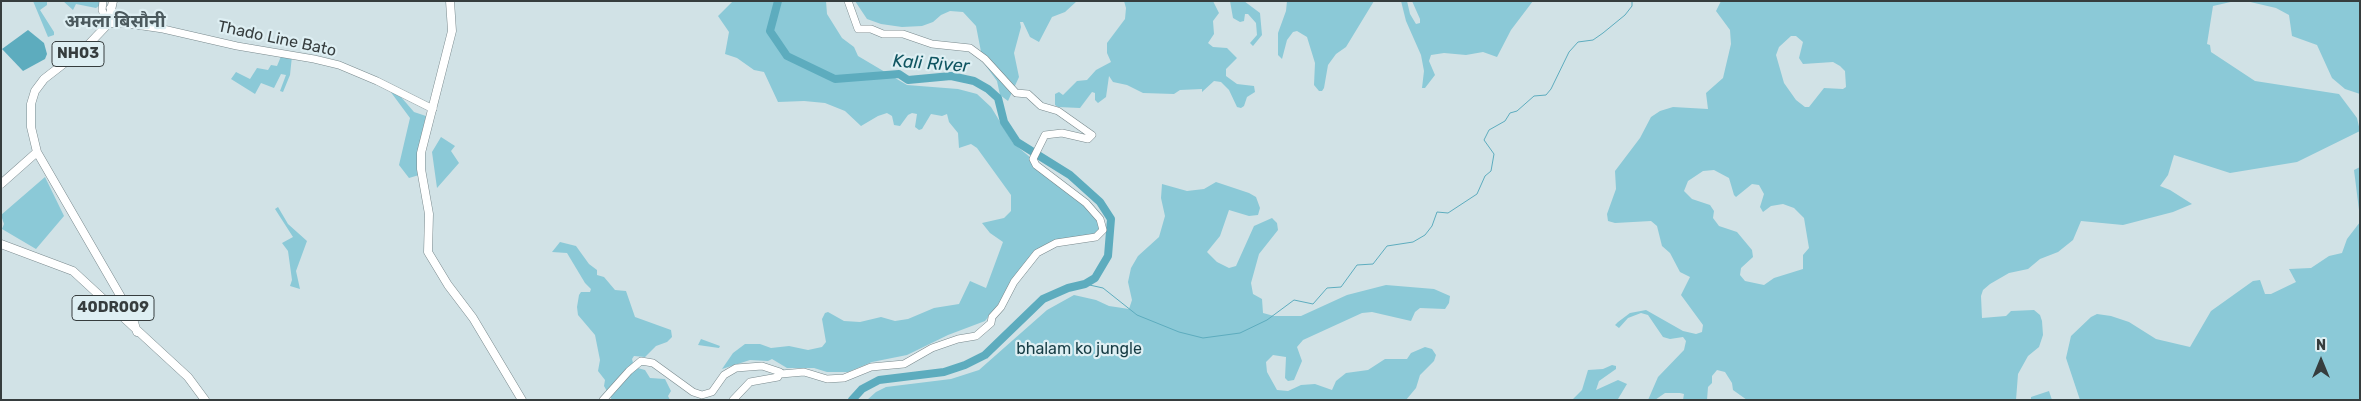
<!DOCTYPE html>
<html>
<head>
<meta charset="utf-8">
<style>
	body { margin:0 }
	#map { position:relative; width:2361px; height:401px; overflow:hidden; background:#d1e2e6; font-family:Rubik,sans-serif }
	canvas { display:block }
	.frame { position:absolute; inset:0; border:2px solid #363d3e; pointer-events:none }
	.north { position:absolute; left:2296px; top:336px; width:50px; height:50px; -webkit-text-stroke:4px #deeff3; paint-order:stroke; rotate:0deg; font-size:14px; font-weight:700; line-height:20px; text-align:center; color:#363d3e }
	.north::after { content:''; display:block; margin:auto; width:18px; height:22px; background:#363d3e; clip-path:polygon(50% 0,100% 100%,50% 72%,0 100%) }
</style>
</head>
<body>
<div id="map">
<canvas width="2361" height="401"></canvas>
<div class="frame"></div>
<div class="north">N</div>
</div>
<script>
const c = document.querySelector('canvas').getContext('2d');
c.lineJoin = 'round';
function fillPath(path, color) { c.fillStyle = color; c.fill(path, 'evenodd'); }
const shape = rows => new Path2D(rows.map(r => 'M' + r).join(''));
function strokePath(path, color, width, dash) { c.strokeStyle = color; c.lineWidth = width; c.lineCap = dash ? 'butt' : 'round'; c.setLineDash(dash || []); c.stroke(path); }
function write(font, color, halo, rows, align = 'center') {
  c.font = font + ' Rubik,"Noto Sans Devanagari",sans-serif'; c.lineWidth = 4.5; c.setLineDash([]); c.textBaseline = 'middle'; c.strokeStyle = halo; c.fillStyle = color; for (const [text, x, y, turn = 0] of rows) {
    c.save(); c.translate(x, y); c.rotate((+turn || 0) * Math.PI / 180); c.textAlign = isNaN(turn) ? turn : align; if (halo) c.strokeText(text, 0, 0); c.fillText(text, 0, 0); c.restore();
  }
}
fillPath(shape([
	[33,1,47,1,47,5,40,10,54,32,54,35,48,37],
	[63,1,100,1,100,5,96,8,76,4,73,10],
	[733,1,826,1,827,14,842,38,854,47,858,56,907,85,958,89,977,94,991,107,1013,143,1086,204,1100,223,1099,234,1044,246,985,321,948,335,907,355,872,362,848,372,827,372,814,368,787,368,772,359,768,361,750,360,722,369,733,353,745,344,760,344,771,348,789,346,808,350,822,347,826,342,822,319,825,313,828,312,844,321,860,322,881,317,895,321,908,319,934,308,959,304,970,281,986,288,1003,242,990,233,982,223,1004,218,1011,211,1011,195,977,148,971,144,959,148,958,133,949,122,947,114,942,116,931,114,922,129,919,130,915,127,917,114,912,113,908,115,900,126,894,125,892,116,887,113,878,116,861,126,845,111,825,103,804,101,778,102,764,72,754,70,737,58,725,54,729,32,718,16],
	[855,1,1077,1,1065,12,1052,17,1039,42,1030,37,1023,22,1020,22,1021,27,1014,53,1019,77,1008,101,1000,95,997,81,983,62,976,26,963,12,950,11,941,15,933,22,922,26,902,27,881,24,867,19],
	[1124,1,1213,1,1219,13,1213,21,1214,34,1208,43,1213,47,1227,48,1237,58,1226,69,1226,76,1237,84,1254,86,1255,92,1247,97,1244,106,1241,108,1237,107,1229,90,1221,82,1214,81,1202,92,1202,89,1180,90,1174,94,1143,93,1127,85,1113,82,1109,76,1106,97,1098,103,1095,100,1095,93,1092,92,1080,108,1058,107,1055,105,1055,94,1059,92,1063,95,1077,81,1087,80,1096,70,1111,62,1107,53,1107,43,1125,19,1126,8],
	[1230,1,1244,1,1260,13,1262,35,1253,46,1250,43,1257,35,1256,23,1248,14,1245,14,1244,21,1240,22,1233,18],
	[1287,1,1374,1,1346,47,1336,54,1328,65,1324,88,1322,91,1319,91,1314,85,1315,63,1307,37,1297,31,1293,32,1287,40,1282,59,1278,55,1278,33,1286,11],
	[1401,1,1407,1,1410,14,1416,24,1420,23,1420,19,1412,1,1533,1,1511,30,1497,57,1483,52,1466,55,1444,53,1431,55,1429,61,1435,75,1425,88,1422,88,1424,71,1421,55,1406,21],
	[1721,1,2235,1,2213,6,2207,44,2210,45,2211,52,2255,81,2339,94,2357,118,2360,131,2297,162,2230,173,2174,155,2168,175,2160,186,2170,190,2192,204,2173,212,2123,225,2081,221,2073,240,2058,252,2040,259,2028,269,2009,273,1990,284,1983,290,1981,296,1982,318,2006,316,2011,311,2034,310,2040,315,2042,321,2043,335,2039,347,2028,356,2018,374,2016,400,1747,400,1733,390,1732,383,1725,372,1717,370,1712,376,1712,383,1708,387,1707,400,1683,400,1684,394,1680,393,1665,393,1655,400,1648,400,1658,377,1684,350,1686,341,1683,337,1670,339,1663,337,1648,315,1641,313,1628,318,1619,328,1615,325,1618,322,1630,313,1646,310,1683,331,1696,334,1702,332,1703,325,1681,295,1690,277,1680,272,1670,253,1662,246,1657,226,1651,221,1615,223,1608,221,1607,214,1616,189,1615,171,1640,138,1651,117,1660,111,1673,107,1708,109,1706,93,1723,78,1731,44,1730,30,1716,11],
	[1791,36,1796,36,1803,42,1799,58,1803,64,1833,62,1840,66,1845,71,1846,87,1843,89,1824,88,1809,107,1805,107,1796,100,1784,83,1776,55,1779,47],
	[1714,170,1729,178,1734,195,1736,197,1752,184,1759,185,1764,194,1760,207,1763,212,1771,206,1783,204,1794,208,1804,218,1809,248,1803,255,1803,269,1774,278,1764,285,1745,281,1740,275,1741,268,1753,257,1752,250,1737,232,1719,226,1713,218,1714,211,1710,205,1692,199,1684,191,1688,181,1703,171],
	[2246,1,2360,1,2360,94,2345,89,2332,78,2317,45,2292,36,2289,15,2276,8],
	[282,54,292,56,290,75,283,92,280,91,286,75,281,74,274,88,261,83,255,94,231,79,236,72,250,79,257,68,268,70,271,65,277,66],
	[390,91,401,97,414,112,426,116,417,157,419,175,409,178,399,165,410,118],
	[441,137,455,146,451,151,459,163,437,188,432,152],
	[2360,167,2360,218,2354,170],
	[45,177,64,216,36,249,2,229,4,224,1,215],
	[1216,182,1249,193,1256,197,1260,208,1258,215,1249,216,1229,210,1220,236,1207,252,1217,262,1229,268,1236,266,1254,226,1272,218,1277,223,1278,230,1259,254,1251,283,1253,294,1262,299,1263,313,1274,316,1301,316,1347,295,1386,285,1434,289,1450,296,1449,303,1445,309,1420,308,1415,312,1411,321,1372,312,1362,313,1303,340,1297,347,1302,361,1294,380,1288,381,1285,378,1286,357,1273,355,1266,362,1267,372,1277,390,1288,391,1301,385,1315,384,1332,390,1336,381,1346,373,1368,370,1385,359,1407,359,1411,353,1425,347,1432,349,1436,355,1434,361,1420,375,1416,388,1406,400,867,400,876,392,886,387,951,379,979,370,1047,310,1074,295,1096,300,1109,306,1129,309,1132,300,1128,282,1131,268,1138,256,1159,237,1165,216,1161,198,1162,184,1187,191,1204,189],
	[278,207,288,224,307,241,296,271,300,289,290,286,292,280,288,251,282,243,293,237,275,209],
	[2360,222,2360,400,2080,400,2066,358,2071,336,2091,317,2097,314,2111,316,2129,322,2156,339,2190,347,2211,311,2253,281,2260,280,2265,294,2271,294,2296,282,2289,269,2311,268,2329,256,2342,253,2347,239],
	[560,242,576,246,589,264,597,270,597,275,604,277,615,290,626,291,635,317,671,330,672,337,667,342,656,346,645,357,634,356,632,359,634,367,645,370,650,378,665,379,671,391,668,396,670,400,612,400,604,386,605,380,598,371,600,360,595,335,578,315,577,307,579,295,581,292,590,292,591,289,585,283,567,253,552,252],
	[701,339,720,346,719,348,698,345],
	[1612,365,1616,366,1616,369,1599,381,1596,390,1618,380,1627,384,1618,399,1572,400,1582,390,1588,370,1603,369],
	[2049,391,2052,400,2031,400,2031,397]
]), '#8bc9d7');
fillPath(shape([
	[28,30,44,43,47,54,45,59,23,71,2,49]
]), '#5dacbe');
strokePath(shape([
	[1085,284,1103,288,1137,315,1179,332,1203,338,1240,333,1267,320,1294,300,1313,304,1327,288,1341,287,1357,265,1373,264,1387,246,1413,242,1425,235,1432,226,1437,212,1448,213,1477,194,1485,176,1491,171,1494,154,1484,140,1489,130,1505,121,1510,113,1517,111,1534,96,1546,95,1551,89,1569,52,1578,42,1593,40,1603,33,1625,15,1632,6,1632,1]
]), '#5dacbe', 1);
strokePath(shape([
	[778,1,770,31,787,56,835,79,899,74,908,80,951,76,974,81,988,89,998,98,1004,122,1017,142,1070,175,1100,202,1111,219,1108,256,1095,278,1085,284,1068,288,1043,299,985,355,965,365,944,372,879,380,862,389,852,400]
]), '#5dacbe', 8);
const secondary = shape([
	[103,1,102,10,108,24,122,23,163,29,237,46,314,59,339,65,377,81,433,109],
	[110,8,118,18,126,23],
	[781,374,804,372,827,379,844,378,871,367,904,364,932,348,958,339,976,336,991,323,992,317,1001,307,1014,282,1037,253,1056,243,1096,237,1103,230,1100,219,1086,203,1036,165,1033,159,1045,135,1062,133,1088,139,1092,135,1058,111,1041,106,1028,94,1016,93,985,59,970,48,932,44,903,34,883,34,871,29,858,29,848,1],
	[603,400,629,371,641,361,653,363,693,392,702,395,712,392,724,375,736,368,762,366,780,372,778,377,750,382,733,400]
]);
const primary = shape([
	[113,1,108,24,89,44,44,79,35,91,31,104,31,127,37,152,132,316,137,332],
	[450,1,452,31,421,153,421,169,429,214,428,252,448,285,473,318,522,400],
	[1,184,37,152],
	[1,244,73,271,163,354,188,377,205,400]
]);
strokePath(secondary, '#79898d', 8);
strokePath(primary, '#79898d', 9);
strokePath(secondary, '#fff', 7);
strokePath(primary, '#fff', 8);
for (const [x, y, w] of [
	[78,54,52],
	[113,308,82]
]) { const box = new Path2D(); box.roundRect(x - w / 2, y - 12.5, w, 25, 4); c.fillStyle = '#deeff3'; c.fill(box); strokePath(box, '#363d3e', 1); }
write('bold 15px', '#363d3e', null, [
	["NH03",78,54],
	["40DR009",113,308]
]);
write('16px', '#363d3e', '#deeff3', [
	["Thado Line Bato",277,39,12]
]);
write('16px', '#163c44', '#deeff3', [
	["bhalam ko jungle",1079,349]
]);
write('bold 18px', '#4a595d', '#deeff3', [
	["अमला बिसौनी",115,22]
]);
write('italic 18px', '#105561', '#deeff3', [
	["Kali River",931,64,4]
]);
</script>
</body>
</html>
